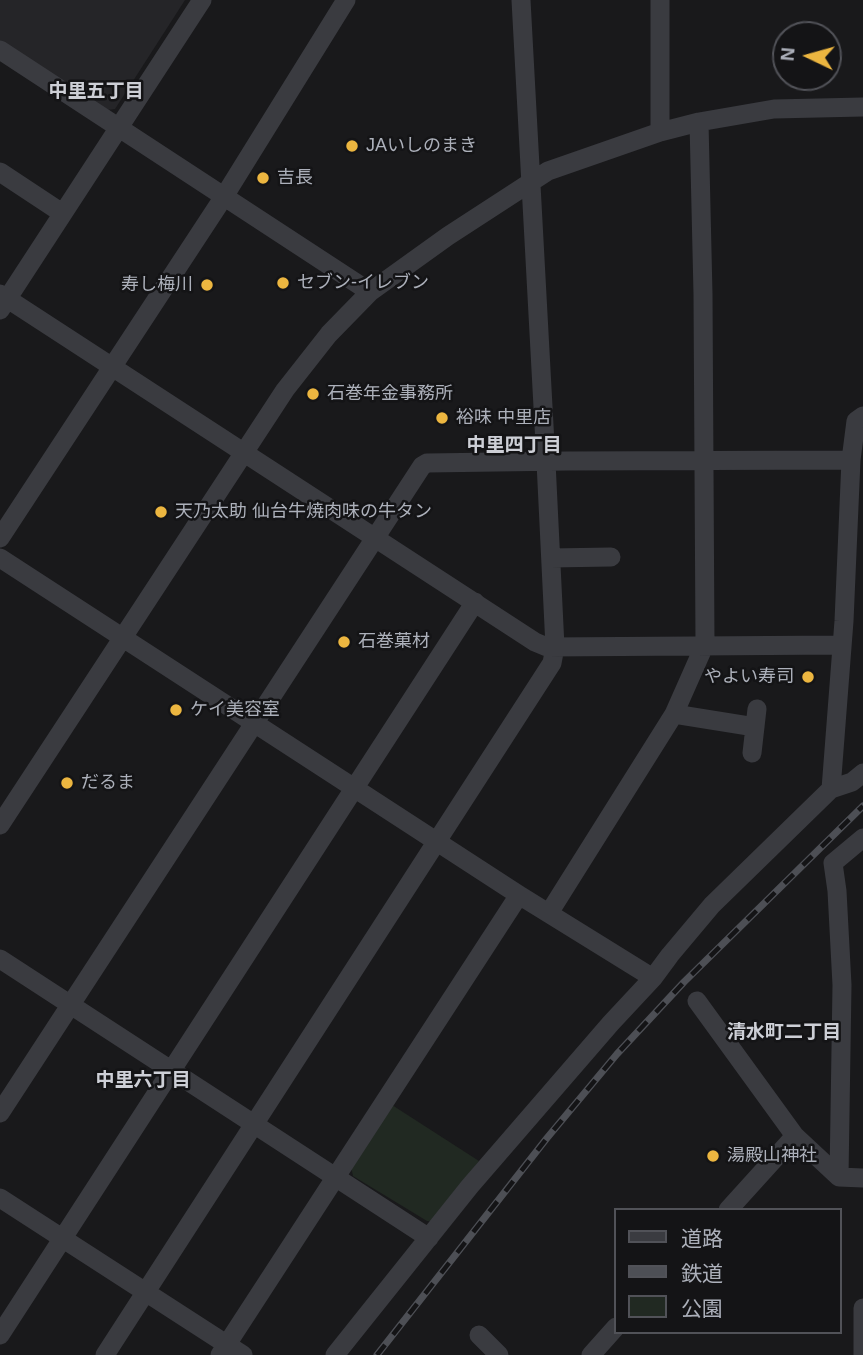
<!DOCTYPE html>
<html>
<head>
<meta charset="utf-8">
<style>
	body { margin:0 }
	#map { position:relative; width:863px; height:1355px; overflow:hidden; background:#19191b; font-family:Arial,"Noto Sans JP",sans-serif }
	canvas { display:block }
	.legend { position:absolute; left:614px; top:1208px; width:228px; height:126px; box-sizing:border-box; background:#141416; border:2px solid #515258; margin:0; padding:9px 12px; list-style:none; font-size:21px; color:#acb0ba }
	.legend li { display:flex; align-items:center; gap:14px; height:35px }
	.legend b { width:35px; border:2px solid #515258 }
	.north { position:absolute; left:772px; top:21px; width:70px; height:70px; box-sizing:border-box; background:#141416; border:2px solid #515258; border-radius:50%; rotate:275deg; font-size:19px; font-weight:700; line-height:28px; text-align:center; color:#acb0ba }
	.north::after { content:''; display:block; margin:auto; width:24px; height:32px; background:#ecb640; clip-path:polygon(50% 0,100% 100%,50% 72%,0 100%) }
</style>
</head>
<body>
<div id="map">
<canvas width="863" height="1355"></canvas>
<ul class="legend">
<li><b style="height:9px;background:#3a3b40"></b>道路</li>
<li><b style="height:9px;background:#4d4f55"></b>鉄道</li>
<li><b style="height:19px;background:#212922"></b>公園</li>
</ul>
<div class="north">N</div>
</div>
<script>
const c = document.querySelector('canvas').getContext('2d');
c.lineJoin = 'round';
function fillPath(path, color) { c.fillStyle = color; c.fill(path, 'evenodd'); }
const shape = rows => new Path2D(rows.map(r => 'M' + r).join(''));
function strokePath(path, color, width, dash) { c.strokeStyle = color; c.lineWidth = width; c.lineCap = dash ? 'butt' : 'round'; c.setLineDash(dash || []); c.stroke(path); }
function write(font, color, halo, rows, align = 'center') {
  c.font = font + ' Arial,"Noto Sans JP",sans-serif'; c.lineWidth = 5; c.setLineDash([]); c.textBaseline = 'middle'; c.strokeStyle = halo; c.fillStyle = color; for (const [text, x, y, turn = 0] of rows) {
    c.save(); c.translate(x, y); c.rotate((+turn || 0) * Math.PI / 180); c.textAlign = isNaN(turn) ? turn : align; if (halo) c.strokeText(text, 0, 0); c.fillText(text, 0, 0); c.restore();
  }
}
fillPath(shape([
	[0,0,185,0,115,109,107,110,0,42]
]), '#252528');
fillPath(shape([
	[392,1105,479,1161,436,1222,427,1221,353,1176,351,1166]
]), '#212922');
strokePath(shape([
	[0,50,370,292],
	[660,132,660,0],
	[0,172,62,213],
	[0,294,535,642,547,647,842,645],
	[0,310,202,0],
	[0,538,225,195,346,0],
	[0,558,519,895,653,978],
	[551,558,611,557],
	[674,714,755,727],
	[752,753,757,709],
	[831,789,852,782,863,773],
	[0,825,285,390,329,334,370,292,448,236,548,171,660,132,699,122,774,109,863,107],
	[549,913,674,714,705,644,703,294,699,122],
	[0,959,429,1238],
	[697,1001,795,1136],
	[0,1113,422,466,427,463,567,461,851,460],
	[839,1177,842,985,837,891,833,863,863,838],
	[0,1198,243,1355],
	[728,1210,795,1136,839,1177,863,1178],
	[0,1335,475,602],
	[479,1335,499,1355],
	[105,1355,552,663,555,647,546,462,521,0],
	[220,1355,519,895],
	[335,1355,470,1186,611,1023,653,978,670,955,712,905,831,789,844,621,851,460,856,421,863,416],
	[591,1355,616,1327],
	[863,1355,863,1308]
]), '#3a3b40', 19);
const rail = shape([
	[377,1355,547,1138,617,1054,684,982,863,806]
]);
strokePath(rail, '#4d4f55', 7);
strokePath(rail, '#141416', 4.5, [13]);
for (const [x, y, r, color] of [
	[352,146,7,"#ecb640"],
	[263,178,7,"#ecb640"],
	[283,283,7,"#ecb640"],
	[207,285,7,"#ecb640"],
	[313,394,7,"#ecb640"],
	[442,418,7,"#ecb640"],
	[161,512,7,"#ecb640"],
	[344,642,7,"#ecb640"],
	[808,677,7,"#ecb640"],
	[176,710,7,"#ecb640"],
	[67,783,7,"#ecb640"],
	[713,1156,7,"#ecb640"]
]) { const dot = new Path2D(); dot.arc(x, y, r, 0, 2 * Math.PI); c.fillStyle = color; c.fill(dot); strokePath(dot, '#141416', 2.5); }
write('18px', '#acb0ba', '#141416', [
	["JAいしのまき",366,146],
	["吉長",277,178],
	["セブン-イレブン",297,283],
	["寿し梅川",193,285,"right"],
	["石巻年金事務所",327,394],
	["裕味 中里店",456,418],
	["天乃太助 仙台牛焼肉味の牛タン",175,512],
	["石巻菓材",358,642],
	["やよい寿司",794,677,"right"],
	["ケイ美容室",190,710],
	["だるま",81,783],
	["湯殿山神社",727,1156]
], 'left');
write('bold 19px', '#cdcfd6', '#141416', [
	["中里五丁目",96,92],
	["中里四丁目",514,446],
	["清水町二丁目",784,1033],
	["中里六丁目",143,1081]
]);
</script>
</body>
</html>
